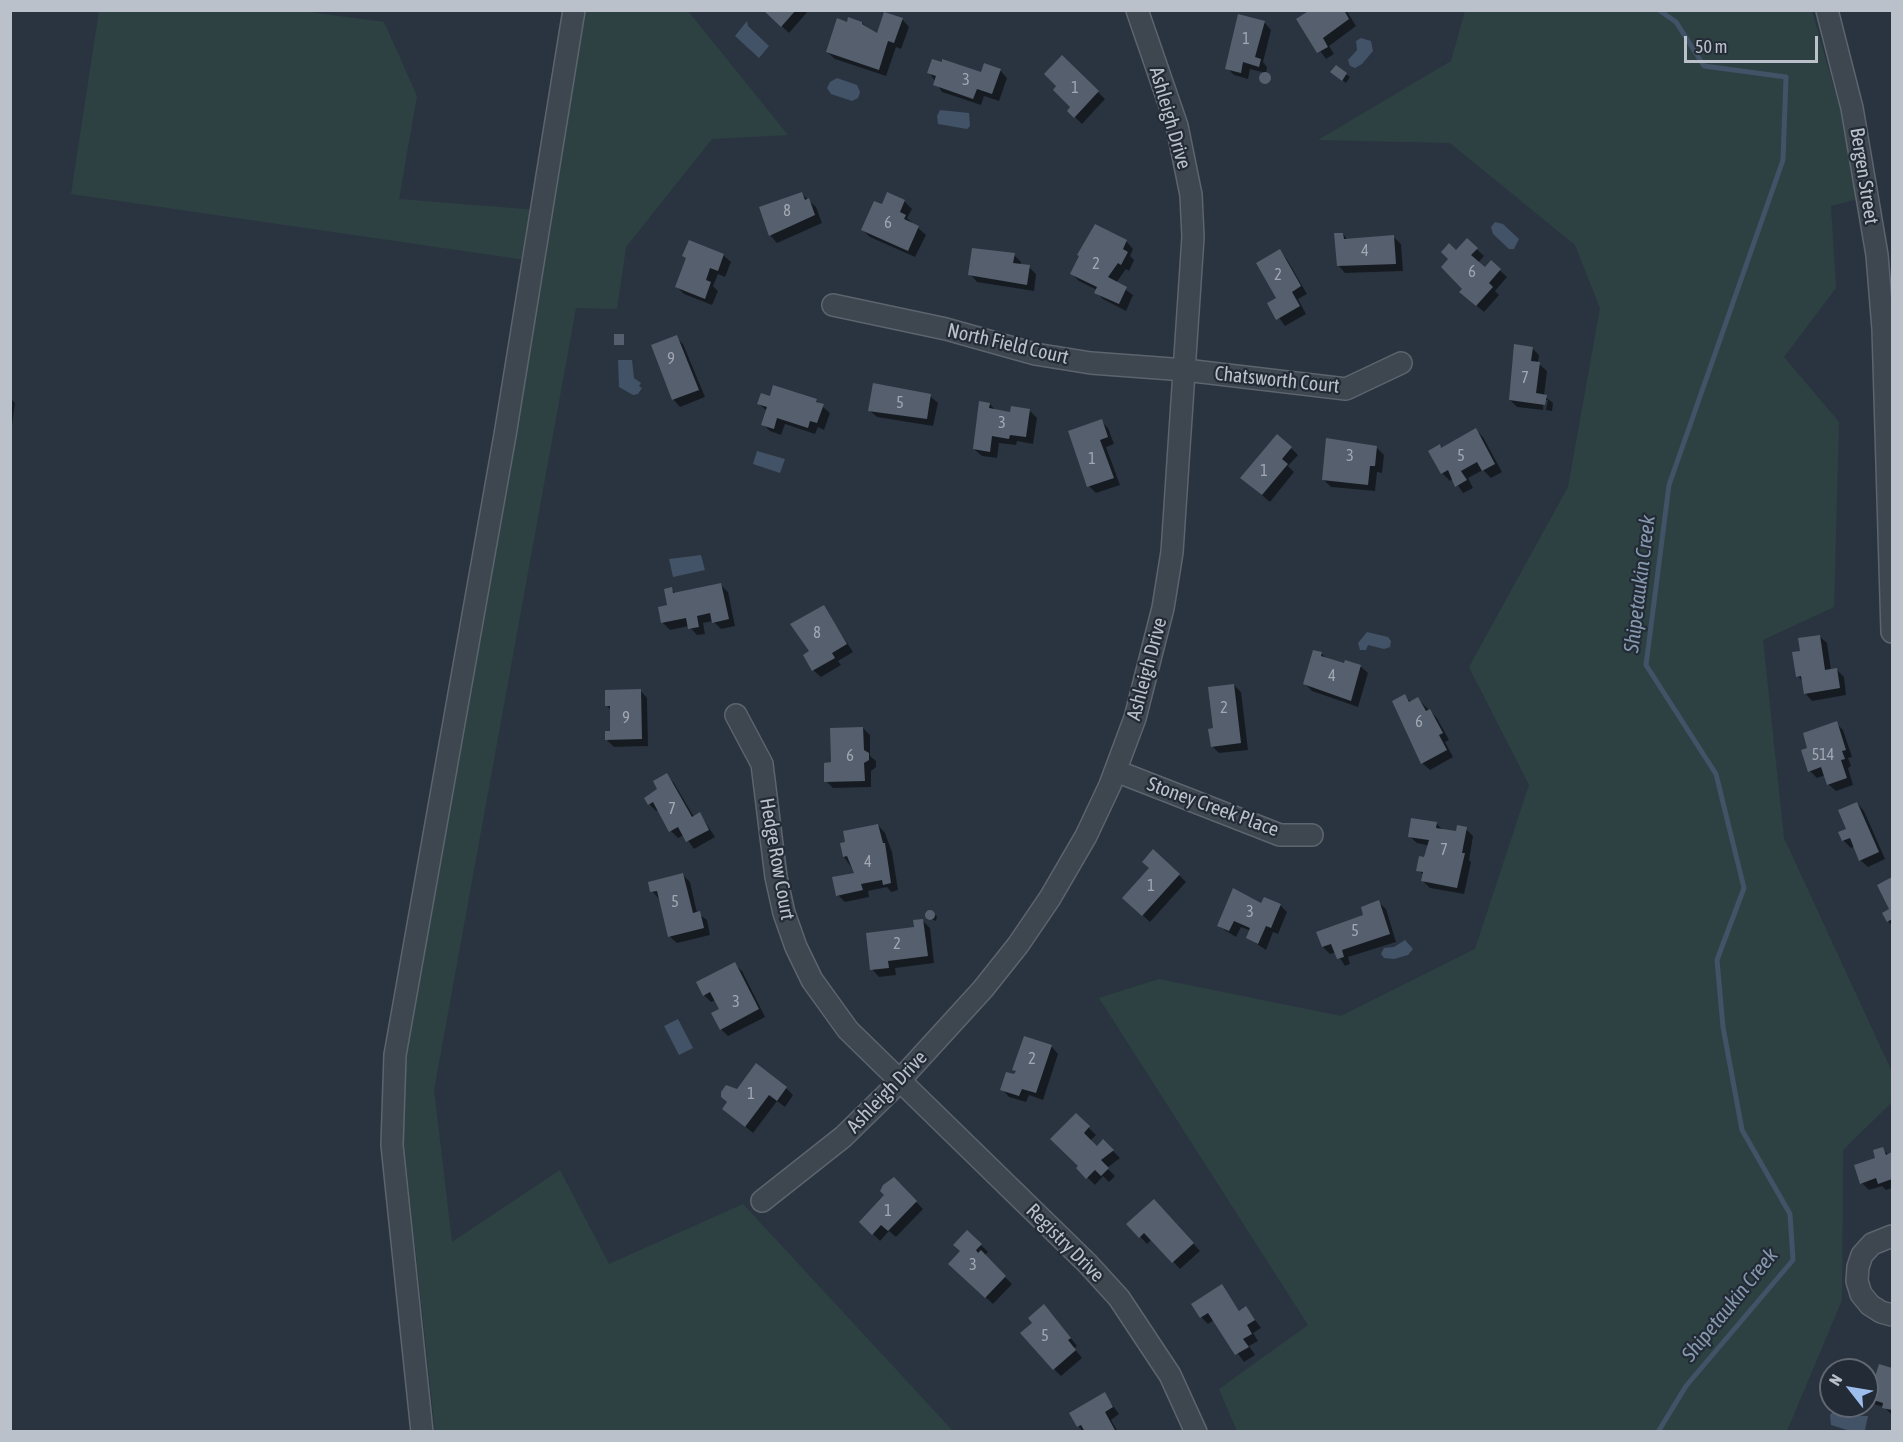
<!DOCTYPE html>
<html>
<head>
<meta charset="utf-8">
<style>
	body { margin:0 }
	#map { position:relative; width:1903px; height:1442px; overflow:hidden; background:#2a3440; font-family:"Asap Condensed",sans-serif }
	canvas { display:block }
	.frame { position:absolute; inset:0; border:12px solid #bbc1ca; pointer-events:none }
	.north { position:absolute; left:1819px; top:1358px; width:60px; height:60px; box-sizing:border-box; background:#232b36; border:2px solid #606771; border-radius:50%; rotate:301deg; font-size:16px; font-weight:700; line-height:24px; text-align:center; color:#bbc1ca }
	.north::after { content:''; display:block; margin:auto; width:21px; height:27px; background:#9dbded; clip-path:polygon(50% 0,100% 100%,50% 72%,0 100%) }
	.scale { position:absolute; left:1684px; top:36px; width:134px; height:27px; box-sizing:border-box; border:3px solid #bbc1ca; border-top:0; padding-left:8px; font-size:18px; line-height:21px; white-space:nowrap; color:#bbc1ca; -webkit-text-stroke:4px #232b36; paint-order:stroke }
</style>
</head>
<body>
<div id="map">
<canvas width="1903" height="1442"></canvas>
<div class="frame"></div>
<div class="north">N</div>
<div class="scale">50 m</div>
</div>
<script>
const c = document.querySelector('canvas').getContext('2d');
c.lineJoin = 'round';
function fillPath(path, color) { c.fillStyle = color; c.fill(path, 'evenodd'); }
const shape = rows => new Path2D(rows.map(r => 'M' + r).join(''));
function strokePath(path, color, width, dash) { c.strokeStyle = color; c.lineWidth = width; c.lineCap = dash ? 'butt' : 'round'; c.setLineDash(dash || []); c.stroke(path); }
function write(font, color, halo, rows, align = 'center') {
  c.font = font + ' "Asap Condensed",sans-serif'; c.lineWidth = 4.5; c.setLineDash([]); c.textBaseline = 'middle'; c.strokeStyle = halo; c.fillStyle = color; for (const [text, x, y, turn = 0] of rows) {
    c.save(); c.translate(x, y); c.rotate((+turn || 0) * Math.PI / 180); c.textAlign = isNaN(turn) ? turn : align; if (halo) c.strokeText(text, 0, 0); c.fillText(text, 0, 0); c.restore();
  }
}
fillPath(shape([
	[295,10,384,22,417,96,399,199,537,210,575,11,688,11,788,135,712,139,626,247,617,309,576,308,434,1090,452,1242,560,1170,609,1264,743,1204,953,1431,435,1431,397,1079,526,260,71,194,99,11],
	[1465,11,1812,11,1865,197,1831,206,1836,288,1784,357,1839,422,1834,607,1763,640,1784,838,1892,1072,1892,1102,1843,1150,1842,1300,1787,1431,1237,1431,1219,1389,1308,1325,1099,998,1159,979,1341,1016,1475,949,1529,785,1469,667,1568,487,1600,308,1575,245,1450,143,1318,140,1451,61]
]), '#2d4142');
fillPath(shape([
	[747,21,748,26,769,46,759,58,735,36],
	[1361,38,1371,41,1373,51,1362,64,1355,68,1350,66,1348,60,1357,50,1356,41],
	[837,78,857,85,860,92,858,98,852,101,831,94,827,88,830,82],
	[940,110,969,113,970,126,967,129,938,124,937,116],
	[1495,222,1503,224,1519,239,1514,249,1509,249,1493,234,1491,227],
	[618,360,632,360,634,378,641,383,639,386,642,388,638,394,633,395,619,387],
	[757,451,785,459,780,473,753,464],
	[701,555,705,570,673,577,669,559],
	[1367,632,1388,637,1391,641,1390,647,1384,649,1368,645,1366,650,1360,650,1358,643],
	[1405,940,1413,949,1408,955,1394,959,1384,958,1381,954,1384,948,1394,947],
	[678,1019,693,1048,679,1055,664,1026],
	[1836,1408,1851,1416,1868,1416,1865,1430,1850,1431,1831,1425,1830,1415]
]), '#425267');
fillPath(shape([
	[765,10,809,10,789,33],
	[1317,10,1346,10,1356,26,1329,46,1334,54,1326,59,1298,20],
	[902,19,909,27,901,49,896,47,886,76,835,59,827,52,848,24,862,23,878,35],
	[1264,22,1271,30,1263,62,1267,67,1266,73,1250,69,1248,79,1234,75,1227,68],
	[1062,57,1105,99,1082,124,1069,111,1072,107,1058,86],
	[1336,67,1350,77,1346,83,1335,75],
	[1000,70,1007,78,999,101,984,96,981,105,942,92,929,72,982,74],
	'1262 78a4 4 0 1 1 8 0a4 4 0 1 1-8 0Z',
	[802,194,816,207,822,223,777,243,770,235],
	[904,201,912,209,907,218,926,235,915,257,870,237,863,230,883,206],
	[1343,234,1348,240,1394,237,1401,244,1403,271,1345,273,1338,265],
	[1467,240,1484,256,1478,263,1485,269,1491,262,1507,277,1495,291,1499,295,1484,312,1469,299,1464,289,1456,252],
	[1126,241,1133,249,1130,256,1134,260,1129,271,1126,269,1116,283,1133,295,1126,311,1103,299,1096,292,1097,290,1079,281,1072,274],
	[1279,251,1286,258,1307,294,1298,299,1306,314,1285,326,1269,304,1278,299],
	[723,255,731,262,725,277,718,274,713,286,718,291,712,305,684,294,677,287],
	[1014,255,1021,262,1021,266,1029,267,1036,274,1034,291,977,282,970,274],
	[676,337,683,344,705,397,680,407,673,399],
	[1532,348,1539,355,1538,363,1547,371,1544,396,1553,403,1552,411,1546,410,1548,400,1544,400,1543,410,1517,407,1510,400],
	[930,396,938,403,933,426,877,417,869,410],
	[10,398,15,403,12,426,10,426],
	[771,398,816,401,830,413,824,430,818,427,815,434,785,424,781,435,770,431,763,424,767,411,759,404],
	[990,404,996,411,1012,413,1029,410,1037,418,1033,444,1017,441,1016,445,999,443,997,458,982,456,974,449],
	[1101,421,1108,428,1114,444,1106,447,1120,485,1096,493,1089,486],
	[1476,430,1483,437,1502,472,1491,478,1483,470,1468,478,1473,488,1463,493,1453,478,1450,481,1442,473,1430,451,1442,449],
	[1376,447,1384,455,1382,473,1377,472,1375,491,1331,487,1324,480],
	[1291,448,1298,455,1288,466,1294,472,1270,502,1250,485],
	[721,585,728,592,735,626,721,629,713,621,703,623,705,634,697,635,689,626,670,630,662,622,671,589,676,594],
	[823,606,853,652,838,661,841,665,821,677,813,670,811,651],
	[1819,636,1827,643,1831,670,1836,669,1844,677,1846,695,1812,701,1805,693,1803,682,1798,676,1802,652],
	[1321,653,1328,660,1345,665,1360,666,1368,673,1358,707,1312,691,1304,683],
	[1234,685,1241,692,1248,750,1219,753,1212,746,1214,729],
	[640,690,647,698,648,746,614,747,607,740,612,732,611,710,606,705],
	[1405,696,1411,702,1418,699,1437,718,1449,740,1445,742,1453,757,1430,770,1422,763],
	[1836,723,1843,730,1852,757,1848,758,1851,766,1848,768,1853,785,1836,791,1828,784,1825,775,1817,778,1810,771,1809,749],
	[863,728,870,735,870,756,876,761,876,767,871,771,871,787,833,788,826,781,832,764],
	[666,775,674,783,694,817,700,814,715,837,694,849,684,835,678,838,671,831,659,810,656,811,649,804],
	[1857,803,1864,811,1885,859,1868,867,1860,860,1855,846,1851,848,1843,840],
	[1437,824,1443,830,1457,833,1466,829,1473,836,1469,860,1471,862,1464,894,1430,888,1423,881,1424,875,1418,870,1430,846,1417,843,1409,836],
	[878,825,885,833,892,852,898,890,891,892,887,887,868,891,869,897,845,902,838,895,856,874,844,857],
	[683,875,690,882,697,913,707,920,710,935,677,943,669,936,659,899,652,891],
	[1179,875,1186,882,1150,922,1124,898],
	[1892,879,1892,926,1888,921,1891,909,1879,886],
	[1233,890,1262,905,1280,905,1287,912,1278,934,1273,932,1266,950,1248,938,1251,931,1241,927,1236,937,1218,926],
	[1378,902,1386,909,1396,942,1348,957,1350,964,1345,966,1336,952,1330,954,1323,947,1365,916],
	[928,912,937,916,936,921,928,918],
	[923,921,930,928,934,963,895,968,896,975,879,977,872,969],
	[734,964,742,971,765,1017,728,1036,721,1029,721,1009,716,1000,711,1002,704,995],
	[1051,1046,1058,1054,1043,1100,1029,1095,1026,1102,1009,1097,1002,1089,1015,1076,1017,1072,1014,1069],
	[786,1088,793,1095,785,1107,777,1101,753,1133,724,1109,737,1091],
	[1076,1115,1096,1135,1090,1141,1097,1148,1103,1141,1120,1158,1107,1168,1115,1176,1109,1182,1103,1176,1095,1185,1078,1168,1080,1166],
	[1882,1149,1889,1155,1892,1154,1892,1188,1886,1190,1882,1186,1869,1190,1862,1183],
	[894,1179,923,1209,896,1237,889,1231,880,1241,861,1222,886,1195],
	[1161,1208,1200,1251,1180,1269,1152,1239,1147,1244,1128,1224],
	[968,1232,988,1252,984,1256,1012,1284,993,1304,950,1264,962,1251],
	[1222,1286,1240,1312,1246,1308,1261,1328,1253,1333,1258,1341,1249,1346,1255,1355,1244,1362,1214,1320,1208,1324,1201,1317],
	[1051,1313,1077,1346,1074,1348,1082,1358,1061,1376,1054,1369],
	[1880,1366,1892,1369,1892,1415,1884,1407,1867,1402,1867,1377,1876,1379],
	[1104,1394,1119,1414,1111,1420,1118,1432,1084,1432,1078,1426]
]), '#0007');
strokePath(shape([
	[1658,1432,1686,1386,1793,1260,1790,1214,1742,1130,1723,1027,1717,960,1744,888,1716,774,1646,665,1669,485,1783,160,1786,77,1704,66,1676,22,1659,10]
]), '#425267', 5);
fillPath(shape([
	[763,10,796,10,781,27],
	[1310,10,1344,10,1349,19,1323,38,1328,47,1317,53,1296,19],
	[884,12,903,18,894,43,888,41,879,70,826,52,837,18,847,22,848,17,862,22,862,24,877,33],
	[1238,14,1265,21,1255,57,1261,59,1259,67,1243,62,1241,73,1225,69],
	[1062,55,1099,91,1074,118,1067,111,1070,107,1053,90,1056,86,1044,74],
	[932,59,942,62,942,59,981,72,984,63,1001,69,992,94,977,89,973,99,933,85,936,76,927,73],
	[1336,65,1347,73,1342,81,1330,72],
	'1259 78a6 6 0 1 1 12 0a6 6 0 1 1-12 0Z',
	[802,192,805,200,809,198,815,215,769,236,759,207],
	[887,192,905,200,900,212,906,215,904,219,919,226,908,251,861,230,874,201,882,204],
	[1095,224,1127,240,1123,249,1128,252,1121,265,1118,263,1108,277,1127,287,1119,304,1094,293,1097,287,1070,274,1079,256,1077,255],
	[1334,233,1343,233,1344,239,1394,235,1396,264,1337,266],
	[1467,238,1478,248,1471,255,1485,267,1491,260,1501,269,1489,283,1493,287,1476,306,1459,292,1462,289,1441,267,1448,259,1441,252,1449,243,1456,250],
	[689,240,724,254,718,271,710,268,706,280,711,282,705,299,675,287,686,258,682,256],
	[972,248,1015,253,1013,263,1030,265,1027,285,968,275],
	[1280,249,1301,286,1292,292,1300,306,1276,320,1267,303,1276,298,1256,263],
	[614,334,624,334,624,345,614,345],
	[677,335,699,390,672,400,651,345],
	[1514,344,1533,347,1531,361,1540,362,1536,393,1547,395,1545,405,1509,400],
	[873,383,931,394,927,419,868,411],
	[773,385,817,399,816,402,824,404,817,423,810,421,808,428,777,418,774,429,761,425,767,407,757,404,761,393,770,396],
	[979,401,990,403,989,408,1010,412,1011,406,1030,409,1026,437,1010,435,1009,439,992,436,990,452,973,449],
	[1102,419,1108,437,1100,440,1114,478,1087,487,1068,431],
	[1476,428,1495,464,1482,471,1477,462,1461,471,1467,480,1455,487,1448,470,1441,474,1428,451,1440,444,1441,448],
	[1277,434,1292,447,1282,459,1288,464,1262,495,1240,478],
	[1326,438,1377,446,1375,466,1370,466,1368,485,1322,480],
	[721,583,729,619,712,623,710,613,697,616,699,627,688,629,686,618,661,623,658,607,667,605,664,589,672,587,673,593],
	[824,605,847,644,832,653,835,658,812,671,803,655,809,651,790,624],
	[1820,635,1825,670,1837,668,1840,688,1804,694,1801,676,1796,677,1792,652,1800,651,1798,638],
	[1313,650,1322,652,1321,656,1344,663,1345,660,1361,665,1351,701,1303,684],
	[1234,684,1241,743,1211,747,1208,729,1213,728,1208,687],
	[641,689,642,739,605,740,605,731,610,731,610,706,605,706,605,690],
	[1405,694,1409,702,1418,697,1426,711,1430,709,1443,733,1439,735,1447,750,1421,764,1392,701],
	[1837,721,1846,750,1842,751,1845,759,1841,760,1847,778,1827,785,1821,767,1808,772,1801,750,1807,748,1803,733],
	[863,727,864,750,869,753,869,760,864,763,865,781,824,782,824,763,831,762,830,728],
	[667,773,692,817,700,812,709,830,686,842,678,827,669,832,653,802,648,805,644,798,657,789,653,781],
	[1857,802,1879,852,1859,861,1850,838,1842,841,1838,832,1846,829,1838,810],
	[1411,818,1437,822,1436,828,1456,831,1457,825,1467,827,1462,853,1465,853,1457,888,1421,881,1423,872,1416,871,1419,856,1424,857,1429,840,1408,837],
	[878,824,883,843,885,843,891,883,883,885,882,880,861,884,863,890,836,896,832,877,854,873,847,856,843,857,840,843,845,842,843,831],
	[1153,849,1180,874,1142,916,1122,898,1149,868,1142,862],
	[683,873,693,913,700,911,704,928,668,937,657,891,650,892,648,882],
	[1892,877,1892,919,1887,922,1882,913,1889,909,1877,885],
	[1233,888,1261,903,1264,897,1281,904,1271,928,1266,926,1258,944,1246,938,1250,928,1234,921,1229,931,1217,926],
	[1379,900,1390,934,1342,950,1344,957,1337,959,1331,944,1322,947,1316,932,1363,915,1361,907],
	'925 915a5 5 0 1 1 10 0a5 5 0 1 1-10 0Z',
	[923,919,928,956,888,961,889,968,870,970,866,933,914,927,913,920],
	[735,962,759,1009,720,1030,711,1013,719,1009,710,992,703,996,696,982],
	[1024,1036,1052,1045,1036,1093,1022,1089,1019,1096,1000,1090,1006,1072,1014,1074,1016,1071,1012,1070],
	[756,1063,787,1087,777,1101,769,1095,745,1127,722,1109,727,1102,721,1097,721,1092,726,1085,737,1089],
	[1076,1113,1090,1126,1084,1133,1097,1146,1103,1139,1114,1150,1101,1160,1109,1168,1101,1176,1095,1170,1086,1179,1076,1168,1078,1166,1050,1139],
	[1883,1147,1886,1155,1892,1152,1892,1179,1878,1184,1876,1178,1860,1184,1854,1165,1875,1158,1873,1150],
	[894,1177,917,1201,888,1231,881,1225,872,1235,859,1222,884,1195,880,1191,883,1185],
	[1154,1199,1194,1243,1172,1263,1144,1233,1139,1238,1126,1224],
	[967,1230,982,1244,976,1250,978,1253,981,1250,1006,1276,985,1298,948,1264,960,1251,953,1245],
	[1222,1284,1239,1311,1246,1306,1255,1320,1247,1325,1252,1334,1243,1339,1249,1347,1235,1355,1208,1313,1200,1318,1191,1304],
	[1044,1304,1071,1338,1068,1340,1076,1350,1053,1370,1020,1333,1032,1323,1028,1318],
	[1879,1364,1892,1368,1892,1410,1882,1408,1883,1403,1867,1398,1867,1375,1875,1377],
	[1105,1392,1113,1407,1105,1412,1116,1432,1085,1432,1081,1425,1077,1427,1069,1413]
]), '#565f6d');
const minor = shape([
	[1827,10,1852,108,1877,255,1883,329,1892,632],
	[833,305,946,329,1035,354,1091,363,1185,370,1346,389,1401,363],
	[736,715,762,764,776,877,784,913,796,947,812,980,848,1030,1088,1264,1119,1298,1170,1375,1196,1432],
	[1116,771,1280,835,1312,835],
	[762,1201,843,1137,889,1092,983,989,1018,945,1050,898,1086,836,1110,785,1135,718,1163,608,1172,552,1193,237,1191,195,1177,126,1137,10],
	[1892,1236,1872,1244,1862,1255,1858,1267,1857,1281,1861,1294,1870,1305,1881,1312,1892,1315],
	[422,1432,392,1145,395,1055,505,435,574,10]
]);
strokePath(minor, '#5c646e', 24);
strokePath(minor, '#3e4650', 21);
write('16px', '#a2a8b3', null, [
	["1",1246,39],
	["3",966,80],
	["1",1075,88],
	["8",787,211],
	["6",888,223],
	["4",1365,251],
	["2",1096,264],
	["6",1472,272],
	["2",1278,275],
	["9",671,359],
	["7",1525,378],
	["5",900,403],
	["3",1002,423],
	["3",1350,456],
	["5",1461,456],
	["1",1092,459],
	["1",1264,471],
	["8",817,633],
	["4",1332,676],
	["2",1224,708],
	["9",626,718],
	["6",1419,722],
	["514",1823,755],
	["6",850,756],
	["7",672,809],
	["7",1444,850],
	["4",868,862],
	["1",1151,886],
	["5",675,902],
	["3",1250,912],
	["5",1355,931],
	["2",897,944],
	["3",736,1002],
	["2",1032,1059],
	["1",751,1094],
	["1",888,1211],
	["3",973,1265],
	["5",1045,1336]
]);
write('20px', '#bbc1ca', '#232b36', [
	["Ashleigh Drive",1170,118,74],
	["Bergen Street",1864,176,81],
	["North Field Court",1008,344,13],
	["Chatsworth Court",1277,380,6],
	["Ashleigh Drive",1147,669,-75],
	["Stoney Creek Place",1213,807,20],
	["Hedge Row Court",777,859,80],
	["Ashleigh Drive",887,1092,-46],
	["Registry Drive",1065,1243,45]
]);
write('italic 21px', '#8698ae', '#232b36', [
	["Shipetaukin Creek",1640,584,-83],
	["Shipetaukin Creek",1730,1305,-51]
]);
</script>
</body>
</html>
